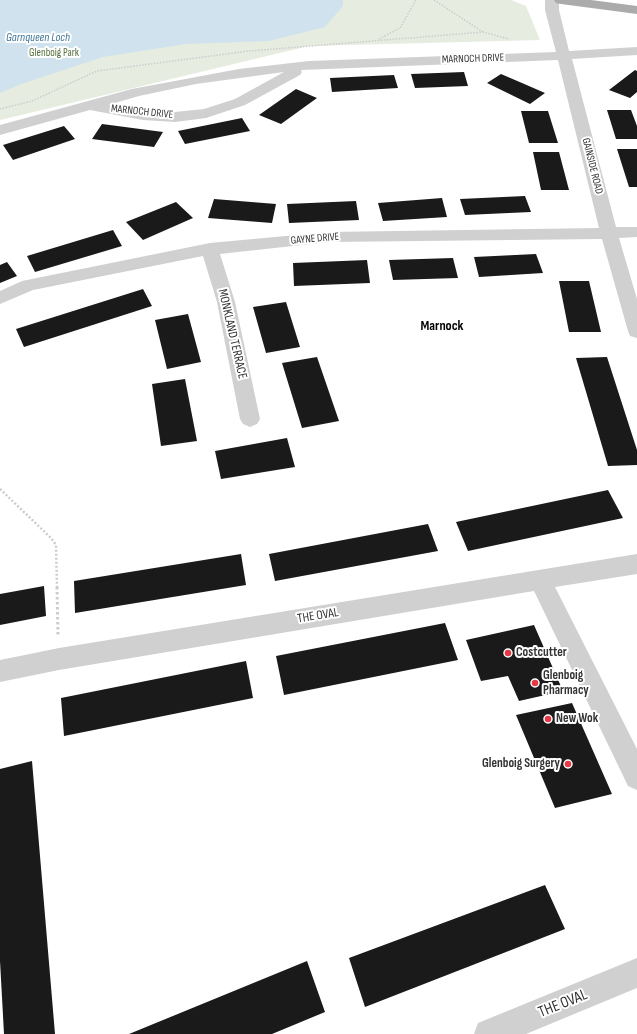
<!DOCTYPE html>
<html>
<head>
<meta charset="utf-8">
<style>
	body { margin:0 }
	canvas { display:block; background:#fff }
</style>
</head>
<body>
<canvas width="637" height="1034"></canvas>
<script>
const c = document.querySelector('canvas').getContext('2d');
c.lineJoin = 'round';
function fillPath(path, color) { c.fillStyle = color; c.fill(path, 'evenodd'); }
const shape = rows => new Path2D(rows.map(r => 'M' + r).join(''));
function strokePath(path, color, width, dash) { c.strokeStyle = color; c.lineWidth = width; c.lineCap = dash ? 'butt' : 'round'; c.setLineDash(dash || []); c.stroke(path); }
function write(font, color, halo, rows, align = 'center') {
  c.font = font + ' "Sofia Sans Condensed",sans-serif'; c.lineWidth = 4; c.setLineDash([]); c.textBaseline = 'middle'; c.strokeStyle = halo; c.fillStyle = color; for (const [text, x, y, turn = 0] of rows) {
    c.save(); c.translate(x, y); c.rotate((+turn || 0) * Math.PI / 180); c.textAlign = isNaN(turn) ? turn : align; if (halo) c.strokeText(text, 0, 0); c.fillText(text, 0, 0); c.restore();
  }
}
fillPath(shape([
	[0,0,511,0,526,6,540,40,309,46,0,120]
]), '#e6ecdf');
fillPath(shape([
	[0,0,343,0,343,6,325,27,269,41,186,44,103,57,21,84,0,93]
]), '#cfe2ee');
fillPath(shape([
	[635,70,637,71,637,92,630,98,609,90],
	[464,72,468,86,415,88,411,74],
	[501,74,522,83,545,93,530,104,487,83],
	[394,75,398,88,332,92,330,78],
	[296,89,317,98,281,124,259,115],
	[607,110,631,110,637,126,637,139,616,139],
	[521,111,548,111,558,143,529,143],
	[242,118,250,131,185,144,178,131],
	[102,124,163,132,154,147,92,139],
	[64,126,75,139,13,160,3,145],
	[617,149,637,149,637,187,629,187],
	[533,152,559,152,569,190,541,190],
	[525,196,531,212,465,215,460,199],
	[442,198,447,217,383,221,378,203],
	[214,199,276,204,272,223,208,218],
	[356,201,359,220,289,223,287,204],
	[176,202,193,218,143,240,126,222],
	[113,230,122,246,35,272,27,256],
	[536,254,543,273,479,277,474,257],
	[453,258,458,278,393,280,389,260],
	[367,260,370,283,294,286,293,263],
	[7,262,17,276,0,283,0,265],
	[559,281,589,281,601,332,569,332],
	[143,289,152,306,24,347,16,329],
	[286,302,300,347,266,353,253,307],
	[188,314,201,362,167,369,155,320],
	[317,357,339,421,302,428,282,363],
	[607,357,637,450,637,465,608,466,576,358],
	[185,379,197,441,161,446,152,384],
	[287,438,295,467,221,479,215,451],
	[608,490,623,518,468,551,456,522],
	[428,524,438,551,275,581,269,554],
	[241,554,246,585,75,613,74,581],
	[44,586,46,616,0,625,0,594],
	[445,623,458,660,284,695,276,656],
	[534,625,563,691,519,701,508,676,481,681,466,640],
	[246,661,253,698,64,736,61,698],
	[572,703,612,794,555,808,516,715],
	[32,761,55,1034,4,1034,0,961,0,769],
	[545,885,565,929,365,1007,349,958],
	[307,961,325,1012,272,1034,129,1034]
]), '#1a1a1a');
strokePath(shape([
	[434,0,483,32],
	[379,39,400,28,416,0],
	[0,109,32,101,97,71,249,51,483,32,509,39]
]), '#cdcdcd', 1.5, [1.5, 1.5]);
strokePath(shape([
	[0,489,51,538,56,545,57,588]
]), '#cdcdcd', 2.5, [2, 2]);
strokePath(shape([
	[57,587,58,635]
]), '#cdcdcd', 3, [2.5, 2.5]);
fillPath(shape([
	[545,0,559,0,559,10,569,51,637,47,637,55,572,59,616,227,637,227,637,237,619,238,637,299,637,338,630,336,628,331,602,239,329,242,220,254,235,302,260,419,257,424,250,427,243,424,240,419,217,302,203,256,33,290,0,304,0,291,22,281,210,243,329,232,599,228,558,60,301,70,302,72,300,75,245,105,206,118,175,122,143,120,90,110,0,135,0,125,132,89,239,69,309,61,556,52,545,10,545,0],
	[284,72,235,99,204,109,175,112,143,110,108,105,139,96,196,84,284,72],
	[637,554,637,574,555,587,637,749,637,790,628,786,534,591,59,670,0,682,0,660,59,648,637,554],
	[637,958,637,988,526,1034,474,1034,478,1023,637,958]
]), '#d0d0d0');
fillPath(shape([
	[554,0,591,0,637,6,637,14,561,4,556,3,554,0]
]), '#ababab');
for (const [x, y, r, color] of [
	[508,653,4,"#e63946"],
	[535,683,4,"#e63946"],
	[548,719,4,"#e63946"],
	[568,764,4,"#e63946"]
]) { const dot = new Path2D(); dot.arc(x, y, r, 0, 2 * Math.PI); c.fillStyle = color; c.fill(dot); strokePath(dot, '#fff', 1.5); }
write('11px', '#56703f', '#fff', [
	["Glenboig Park",54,53]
]);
write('11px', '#333', '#fff', [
	["MARNOCH DRIVE",473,59,-2],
	["MARNOCH DRIVE",142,112,6],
	["GAINSIDE ROAD",592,166,76],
	["GAYNE DRIVE",315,239,-5]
]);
write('italic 12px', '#3f7597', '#fff', [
	["Garnqueen Loch",38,38]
]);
write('13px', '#333', '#fff', [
	["MONKLAND TERRACE",232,334,77],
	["THE OVAL",318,616,-9]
]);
write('bold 13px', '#333', '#fff', [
	["Costcutter",516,653],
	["Glenboig",543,676],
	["Pharmacy",543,691],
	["New Wok",556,719],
	["Glenboig Surgery",560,764,"right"]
], 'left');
write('bold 14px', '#000', '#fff', [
	["Marnock",442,326]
]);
write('16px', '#333', '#fff', [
	["THE OVAL",563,1004,-22]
]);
</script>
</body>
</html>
